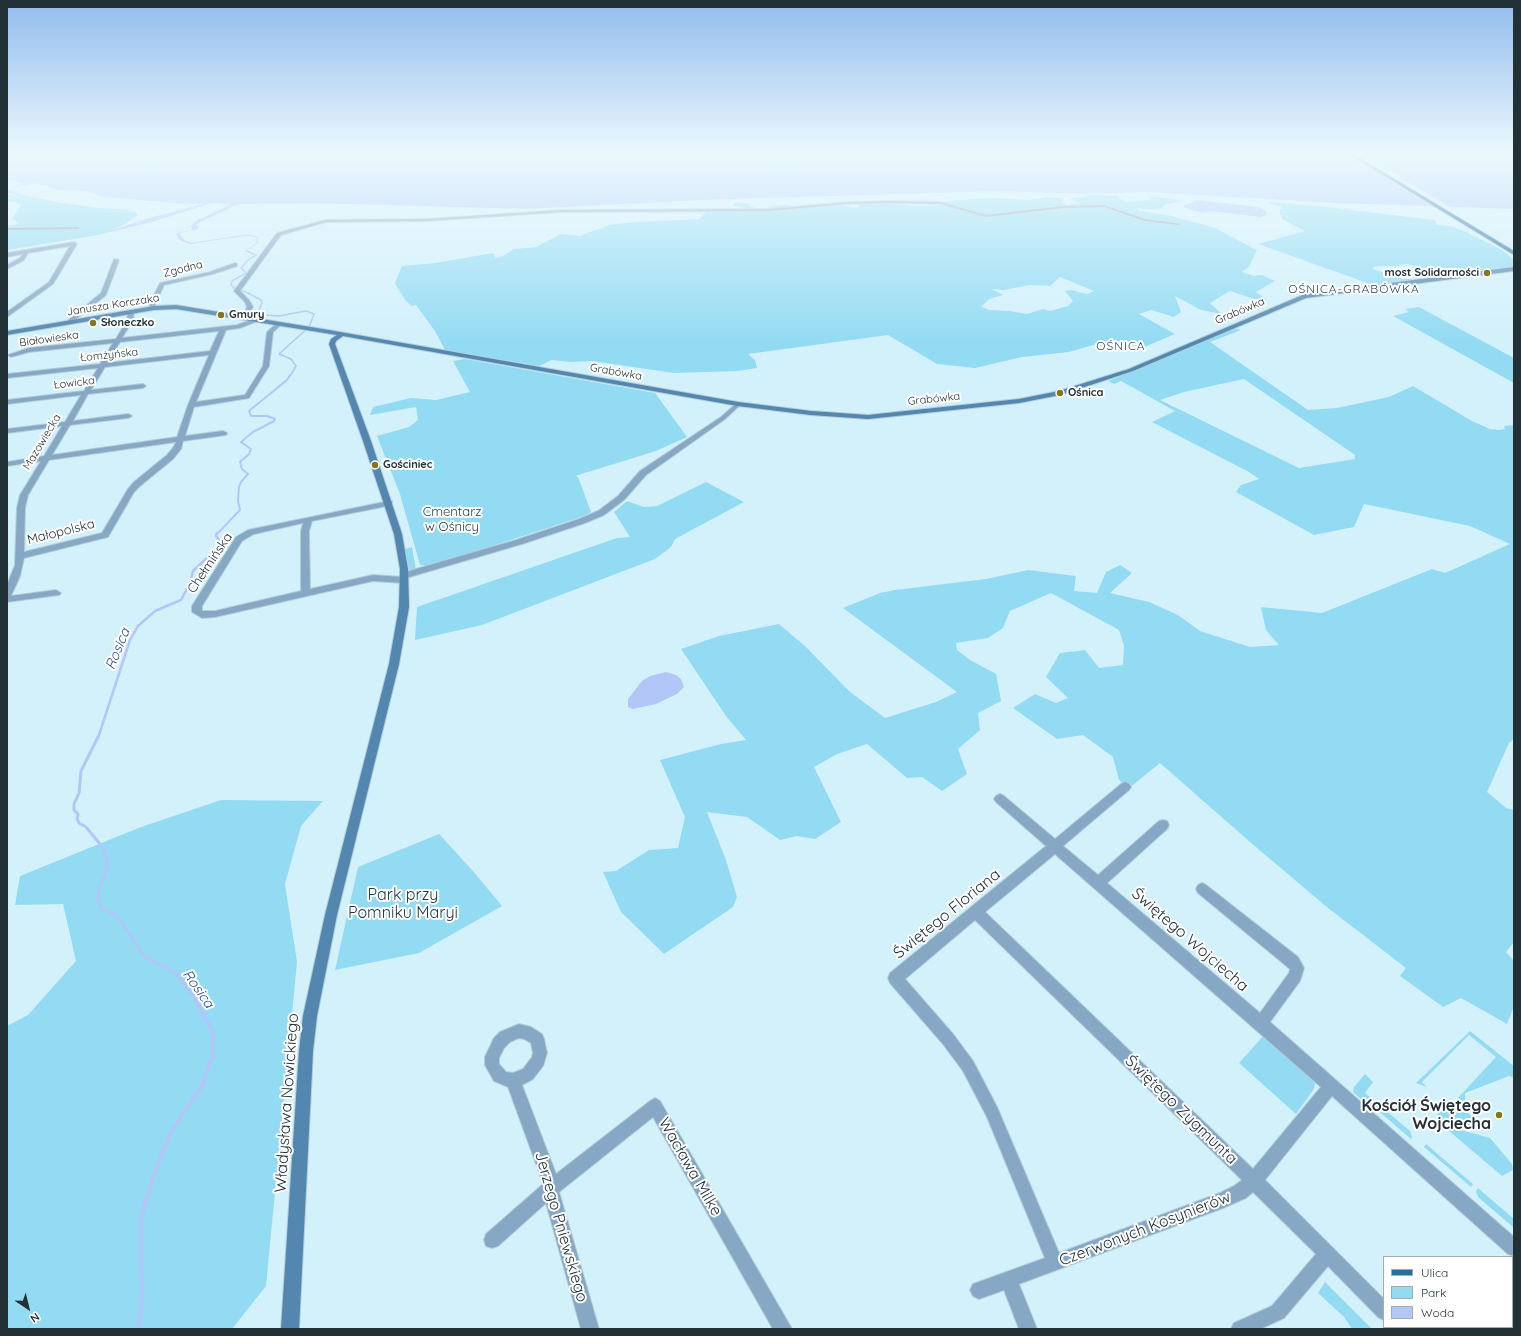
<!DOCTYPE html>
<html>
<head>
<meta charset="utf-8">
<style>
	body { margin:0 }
	#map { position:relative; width:1521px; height:1336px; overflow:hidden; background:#d3f1fb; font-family:Quicksand,sans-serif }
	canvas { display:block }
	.frame { position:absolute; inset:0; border:8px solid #223136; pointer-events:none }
	.legend { position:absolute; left:1383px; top:1256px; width:130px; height:72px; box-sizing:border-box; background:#fff; border:1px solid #a7adaf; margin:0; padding:5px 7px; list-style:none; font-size:12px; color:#223136 }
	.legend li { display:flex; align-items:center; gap:8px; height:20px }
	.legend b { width:20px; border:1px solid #a7adaf }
	.north { position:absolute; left:8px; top:1288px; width:40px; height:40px; -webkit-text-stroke:3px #fff; paint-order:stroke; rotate:145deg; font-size:11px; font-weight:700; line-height:16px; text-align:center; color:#223136 }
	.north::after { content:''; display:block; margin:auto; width:14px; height:18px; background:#223136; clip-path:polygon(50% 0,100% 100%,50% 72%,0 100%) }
</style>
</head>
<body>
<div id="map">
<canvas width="1521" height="1336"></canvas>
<div class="frame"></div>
<ul class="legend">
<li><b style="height:5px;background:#286fa1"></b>Ulica</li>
<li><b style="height:11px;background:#93dbf3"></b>Park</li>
<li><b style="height:11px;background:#b2c6f8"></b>Woda</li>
</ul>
<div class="north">N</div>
</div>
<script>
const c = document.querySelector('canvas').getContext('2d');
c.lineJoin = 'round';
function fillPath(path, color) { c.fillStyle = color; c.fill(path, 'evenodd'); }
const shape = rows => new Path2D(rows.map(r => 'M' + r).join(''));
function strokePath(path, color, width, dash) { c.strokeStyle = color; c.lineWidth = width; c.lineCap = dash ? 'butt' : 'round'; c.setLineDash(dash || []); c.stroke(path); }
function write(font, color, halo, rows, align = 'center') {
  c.font = font + ' Quicksand,sans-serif'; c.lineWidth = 4; c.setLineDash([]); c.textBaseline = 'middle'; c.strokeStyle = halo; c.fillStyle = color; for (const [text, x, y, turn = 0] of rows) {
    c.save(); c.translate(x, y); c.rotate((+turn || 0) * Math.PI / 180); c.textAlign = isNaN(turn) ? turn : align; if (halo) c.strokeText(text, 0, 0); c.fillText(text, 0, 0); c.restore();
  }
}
fillPath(shape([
	[63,155,163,156,174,164,162,167,139,164,133,162,130,159,86,161,66,159],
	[701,155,780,155,787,159,786,160,823,167,819,170,735,161],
	[7,189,27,196,56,202,98,208,134,210,114,210,127,210,136,213,138,215,126,223,127,223,111,231,98,235,7,250,7,227,19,223,12,219,21,205,15,202,7,202,7,193,9,194,7,195,12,195,19,198,15,195,16,194,7,193],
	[1093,195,1116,196,1126,202,1150,200,1149,197,1159,197,1182,201,1165,205,1159,210,1136,208,1140,211,1172,216,1215,228,1257,250,1249,267,1242,272,1254,276,1262,275,1275,281,1256,292,1266,299,1263,302,1230,291,1210,303,1222,314,1201,310,1175,296,1181,312,1174,317,1151,310,1139,314,1175,334,1142,348,1120,341,1103,342,1069,352,1022,357,975,368,937,364,888,335,748,354,755,360,757,368,738,371,674,373,592,361,571,362,552,360,539,366,445,350,435,331,416,305,412,306,405,300,395,283,402,266,435,263,493,253,496,258,503,256,514,249,536,247,561,234,580,236,609,225,636,222,699,219,706,212,747,212,744,208,733,206,734,203,750,204,749,206,765,211,767,208,772,206,785,205,810,208,842,205,853,208,859,207,858,204,892,203,914,206,934,206,948,201,974,199,997,198,1029,200,1049,197,1060,198,1066,205,1080,203,1069,199],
	[1060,277,1094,291,1087,294,1071,290,1065,291,1073,301,1068,306,1050,311,1043,309,1027,314,1010,311,990,310,981,307,989,299,1003,295,992,289,1004,290,1030,285,1050,286],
	[1271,202,1318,206,1435,220,1437,225,1450,226,1464,231,1502,250,1514,260,1514,267,1452,275,1428,268,1451,275,1423,278,1422,278,1442,274,1407,264,1398,265,1400,266,1381,266,1373,267,1373,269,1403,279,1421,279,1373,285,1258,244,1305,231,1282,219,1282,216,1284,216,1280,215,1280,210,1282,207,1268,203],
	[1419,307,1514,358,1514,383,1393,316,1409,312,1405,309],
	[1234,328,1241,330,1210,342,1308,410,1337,408,1389,397,1413,386,1472,421,1490,429,1499,430,1505,429,1504,426,1514,425,1514,739,1509,743,1487,792,1506,808,1514,810,1514,942,1506,952,1514,961,1514,1006,1507,1024,1461,998,1443,1007,1400,976,1406,968,1328,908,1250,842,1160,763,1129,788,1119,780,1113,757,1083,735,1057,739,1013,708,1035,694,1056,703,1068,698,1046,677,1060,653,1085,650,1099,668,1123,665,1124,646,1119,630,1051,593,1010,611,1003,628,988,638,956,643,957,650,970,660,996,674,1001,701,978,713,980,730,958,749,967,774,942,791,922,777,907,778,867,744,837,754,814,767,841,822,815,839,797,836,780,840,747,817,707,812,726,860,737,897,733,907,664,954,621,912,603,872,616,871,649,850,678,848,685,817,660,760,721,744,746,740,726,716,681,649,719,636,779,624,806,647,849,691,885,718,936,702,957,692,843,608,880,593,895,590,986,579,1028,570,1076,576,1074,591,1097,593,1106,572,1120,565,1132,573,1110,593,1149,602,1178,615,1200,631,1250,647,1279,645,1266,630,1261,607,1322,613,1432,569,1445,573,1510,544,1470,526,1364,504,1354,527,1314,535,1236,492,1241,485,1259,479,1249,472,1152,422,1175,411,1121,381,1114,384,1108,381,1141,368],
	[1244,379,1355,455,1355,459,1299,468,1160,400,1184,392],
	[465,359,655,393,687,437,656,451,575,476,578,477,591,512,584,516,431,566,420,565,400,494,377,436,409,427,418,420,416,407,370,415,373,407,411,398,436,400,470,392,453,361],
	[706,482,744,502,675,539,671,547,655,559,482,625,415,640,417,607,617,538,630,537,614,512,627,501,644,507,657,506],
	[412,547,416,570,412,571,409,569,405,549],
	[221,800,323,801,301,826,285,884,297,962,266,1286,232,1329,7,1329,7,1026,28,1015,76,961,63,904,15,905,20,876,141,827],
	[439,834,473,871,502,906,419,953,335,970,358,867],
	[1470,1031,1514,1066,1514,1078,1509,1076,1465,1093,1465,1105,1456,1100,1496,1057,1469,1035,1422,1082,1427,1087,1416,1083],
	[1265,1034,1311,1077,1315,1083,1314,1089,1296,1114,1239,1063],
	[1365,1074,1373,1082,1365,1093,1410,1131,1412,1137,1411,1139,1367,1101,1362,1100,1353,1092,1354,1087],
	[1448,1102,1464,1108,1484,1131,1440,1121,1437,1115],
	[1442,1125,1490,1138,1512,1164,1513,1170,1502,1176],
	[1426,1144,1473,1184,1471,1187,1424,1147],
	[1478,1188,1514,1219,1514,1228,1478,1197,1476,1191],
	[1325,1282,1372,1329,1352,1329,1344,1317,1318,1293]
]), '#93dbf3');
fillPath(shape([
	[7,155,63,155,66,159,86,161,131,159,133,162,139,163,137,163,139,164,162,167,174,164,170,160,163,156,142,155,701,155,735,161,819,170,822,167,785,160,787,159,780,155,1514,155,1514,209,1337,203,1146,192,1093,194,997,191,702,200,525,209,312,203,239,204,198,223,196,225,199,227,198,229,179,233,184,240,196,244,190,244,179,240,176,233,192,230,191,226,196,221,230,205,217,203,209,204,152,222,111,232,7,251,104,233,146,219,203,204,174,203,104,197,85,191,60,190,48,187,47,185,38,185,37,183,14,187,12,186,25,183,7,180],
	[1197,200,1258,207,1265,210,1267,215,1260,217,1211,211,1201,213,1182,207],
	[666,672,676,675,681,679,684,687,677,694,656,704,633,709,628,707,628,699,642,681,650,676]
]), '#b2c6f8');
fillPath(shape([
	[1348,155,1363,155,1453,209,1436,208]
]), '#d3f1fb');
strokePath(shape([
	[193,243,248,235,257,237,258,240,256,244,246,251,251,252]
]), '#b2c6f8', 1);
strokePath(shape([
	[246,251,256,255,248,260,241,268,246,273,232,281,231,285,235,289,246,292,261,300,262,303,259,310,265,315,279,316,306,311,314,314,309,327,279,354,291,359,296,366,290,376]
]), '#b2c6f8', 1.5);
strokePath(shape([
	[217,534,240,510,238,501,239,487,241,482,248,474,242,469,240,462,249,454,251,449,241,442,253,432,274,421,275,419,267,416,251,416,249,411,287,380,290,375]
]), '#b2c6f8', 2);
strokePath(shape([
	[98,738,130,640,138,626,155,611,181,600,190,583,193,571,222,544,216,536,217,533]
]), '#b2c6f8', 2.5);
strokePath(shape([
	[98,737,81,771,79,793,74,804,74,810,78,814,77,819,79,823,86,827,104,849,107,860,107,871,99,887,98,898,101,908,117,916,145,957,177,974,196,1000]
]), '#b2c6f8', 3);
strokePath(shape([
	[138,1329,142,1306,141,1218,158,1164,171,1132,202,1086,213,1055,213,1032,195,999]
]), '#b2c6f8', 4);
const street = shape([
	[890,201,941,202,986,215,1063,206,1104,205,1145,219,1181,224,1179,225,1144,221,1104,207,1063,208,986,217,941,204,890,203,848,204,769,211,563,212,426,221,326,222,281,235,240,291,249,300,253,307,249,314,242,319,237,318,245,312,247,307,245,302,234,291,277,233,326,220,426,219,563,210,769,209,848,202,890,201],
	[80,227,78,229,7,230,7,228,80,227],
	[74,242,77,244,53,284,7,317,7,312,49,282,70,246,28,253,24,260,7,269,7,265,20,258,23,254,7,257,7,253,74,242],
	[114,259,119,260,106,295,70,324,66,324,66,322,101,293,114,259],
	[235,263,237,264,237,266,213,274,164,285,155,305,156,309,152,309,149,305,160,283,210,272,235,263],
	[131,310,134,312,133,320,122,338,237,325,254,319,258,319,258,321,240,328,226,330,196,402,245,395,263,366,267,332,277,323,282,324,273,332,269,366,249,398,194,407,185,436,223,431,227,433,226,435,183,441,181,449,173,459,140,486,134,492,108,537,24,558,20,576,11,596,56,590,61,593,59,595,7,602,7,585,15,565,17,508,20,495,41,461,7,466,7,462,44,456,62,426,7,433,7,429,65,422,81,395,7,404,7,400,84,391,98,368,7,378,7,374,100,364,113,343,29,352,11,357,8,355,29,348,116,339,127,320,128,312,131,310],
	[219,331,210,351,107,363,120,342,219,331],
	[209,355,188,405,177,437,52,455,70,425,128,418,132,416,128,414,73,421,88,394,143,388,146,386,143,384,91,390,105,367,209,355],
	[176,442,173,448,167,455,134,482,128,489,102,533,24,552,25,508,28,495,49,460,176,442],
	[738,402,741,404,740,405,725,419,646,475,624,500,604,515,585,523,522,544,406,578,408,580,404,583,373,581,215,617,202,618,192,612,192,606,236,537,248,530,389,501,392,501,392,505,312,521,309,531,310,589,373,575,402,577,401,575,402,573,516,540,579,519,598,511,618,496,640,471,721,417,738,402],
	[303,523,301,531,301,591,215,611,202,611,202,606,242,541,254,534,303,523],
	[1125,782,1129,784,1131,787,1129,790,1063,846,1098,875,1159,821,1163,820,1167,821,1169,825,1167,829,1107,883,1260,1013,1289,973,1290,969,1198,893,1196,889,1198,885,1202,883,1206,885,1298,957,1304,968,1300,981,1270,1022,1514,1237,1514,1256,1508,1254,1332,1096,1265,1180,1384,1299,1384,1320,1378,1317,1328,1266,1284,1318,1260,1329,1231,1329,1234,1323,1272,1306,1316,1254,1253,1192,1246,1198,1223,1208,1019,1284,1037,1329,1019,1329,1004,1290,979,1299,973,1296,970,1290,973,1284,1045,1258,987,1117,963,1071,943,1044,890,983,888,978,890,973,1046,846,996,802,994,799,996,796,1000,794,1004,796,1055,839,1121,784,1125,782],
	[1055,854,1321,1087,1253,1169,985,912,1055,854],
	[975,920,1242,1180,1234,1186,1220,1193,1059,1253,997,1107,973,1061,953,1034,905,979,975,920],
	[519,1024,531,1027,542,1034,544,1039,547,1053,543,1066,533,1079,522,1085,556,1174,650,1101,655,1098,660,1101,792,1329,773,1329,653,1117,559,1192,599,1329,581,1329,546,1203,498,1246,492,1248,486,1246,484,1240,486,1234,542,1185,542,1180,508,1087,494,1081,485,1065,485,1057,494,1038,500,1032,519,1024],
	[519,1038,524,1039,531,1043,533,1053,532,1057,523,1069,513,1073,506,1072,499,1064,499,1058,504,1048,510,1042,519,1038],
	[1392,1327,1411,1327,1412,1329,1393,1329,1392,1327]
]);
const secondary = shape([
	[1514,267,1514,271,1306,298,1133,371,1060,395,1019,403,868,419,811,415,738,406,343,336,336,341,335,344,371,441,402,534,408,569,409,607,399,664,337,915,317,1016,313,1051,299,1329,281,1329,299,1051,303,1016,325,915,389,664,399,607,400,569,394,534,363,441,329,344,331,339,337,335,176,309,154,310,7,335,7,331,154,306,176,305,329,330,738,402,811,411,868,415,1019,399,1059,391,1129,369,1305,294,1514,267]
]);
const primary = shape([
	[1350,155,1355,155,1514,251,1514,255,1350,155]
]);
strokePath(street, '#b3ced8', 2);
strokePath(secondary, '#b3ced8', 2);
strokePath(primary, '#b3ced8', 2);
fillPath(street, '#86a8c5');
fillPath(secondary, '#5387b0');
fillPath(primary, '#286fa1');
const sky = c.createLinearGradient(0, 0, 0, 342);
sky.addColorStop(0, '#92bbee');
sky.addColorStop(0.45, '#ebf9fd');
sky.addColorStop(1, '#ebf9fd00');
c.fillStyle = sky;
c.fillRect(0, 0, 1521, 342);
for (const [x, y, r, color] of [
	[1487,273,4,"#84771b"],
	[221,315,4,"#84771b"],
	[93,323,4,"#84771b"],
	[1060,393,4,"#84771b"],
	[375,465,4,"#84771b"],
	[1499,1115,4,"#84771b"]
]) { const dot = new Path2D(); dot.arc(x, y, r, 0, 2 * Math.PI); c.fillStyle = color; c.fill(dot); strokePath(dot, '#fff', 1.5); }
write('11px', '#223136', '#fff', [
	["Zgodna",183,269,-14],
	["Janusza Korczaka",113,305,-9],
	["Grabówka",1240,311,-23],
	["Białowieska",49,339,-8],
	["Łomżyńska",109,355,-6],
	["Grabówka",616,372,10],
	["Łowicka",74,383,-7],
	["Grabówka",934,399,-6],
	["Mazowiecka",42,442,-59]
]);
write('bold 11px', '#223136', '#fff', [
	["most Solidarności",1479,273,"right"],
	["Gmury",229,315],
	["Słoneczko",101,323],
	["Ośnica",1068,393],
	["Gościniec",383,465]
], 'left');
c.letterSpacing = '1px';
write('12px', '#254752', '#fff', [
	["OŚNICA-GRABÓWKA",1354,289],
	["OŚNICA",1121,346]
]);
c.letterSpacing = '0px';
write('13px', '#1e353c', '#fff', [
	["Cmentarz",452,512],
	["w Ośnicy",452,527]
]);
write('13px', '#223136', '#fff', [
	["Małopolska",61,532,-14],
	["Chełmińska",210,563,-56]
]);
write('italic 14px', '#2a44a1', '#fff', [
	["Rosica",118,649,-68],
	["Rosica",198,989,55]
]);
write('16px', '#1e353c', '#fff', [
	["Park przy",403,895],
	["Pomniku Maryi",403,913]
]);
write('16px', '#223136', '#fff', [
	["Świętego Floriana",947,914,-39],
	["Świętego Wojciecha",1190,940,41],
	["Władysława Nowickiego",287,1103,-86],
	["Świętego Zygmunta",1181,1110,44],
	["Wacława Milke",690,1167,60],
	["Jerzego Pniewskiego",561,1227,74],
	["Czerwonych Kosynierów",1145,1229,-21]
]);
write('bold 16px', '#223136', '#fff', [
	["Kościół Świętego",1491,1106],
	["Wojciecha",1491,1124]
], 'right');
</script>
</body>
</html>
